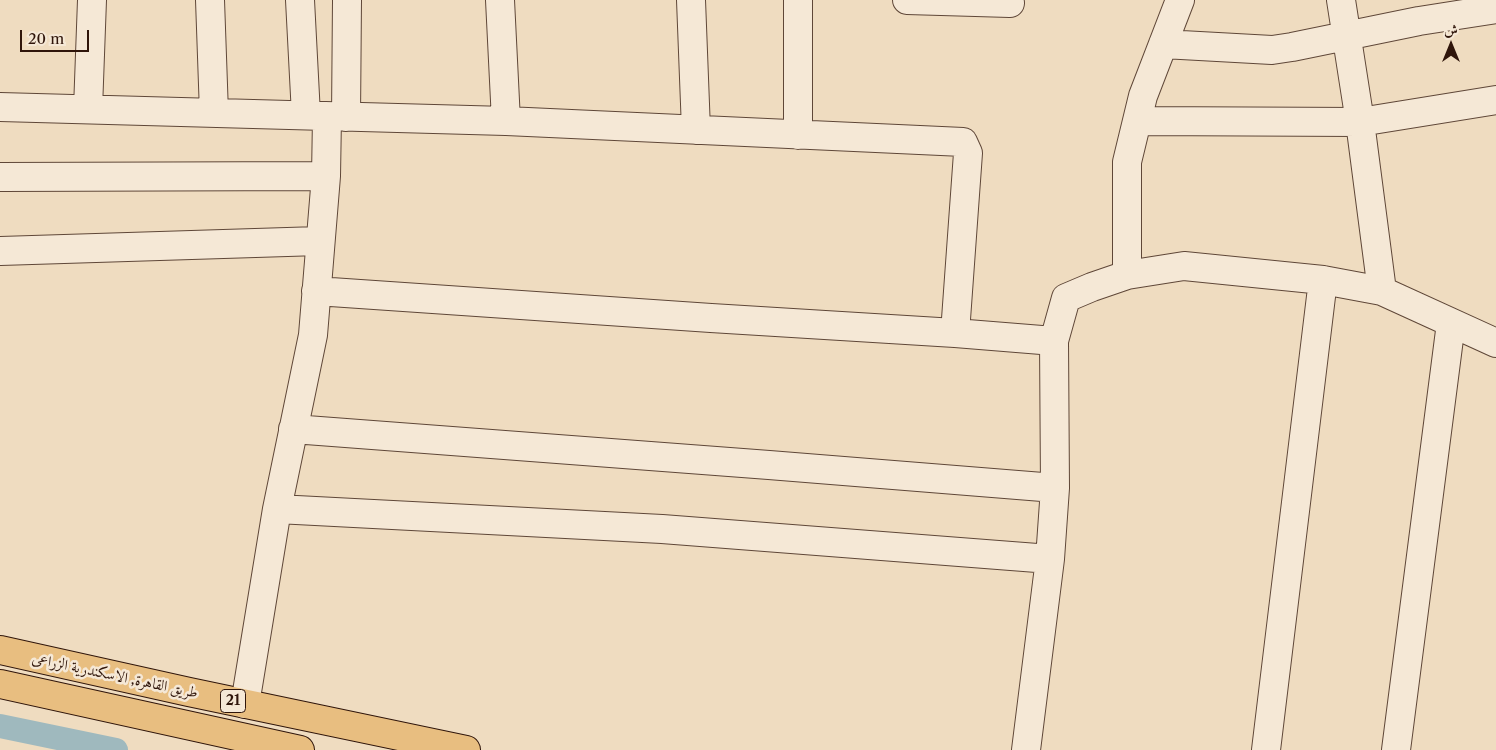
<!DOCTYPE html>
<html>
<head>
<meta charset="utf-8">
<style>
	body { margin:0 }
	#map { position:relative; width:1496px; height:750px; overflow:hidden; background:#efdcc0; font-family:"Libre Caslon Text",Amiri,serif }
	canvas { display:block }
	.north { position:absolute; left:1426px; top:20px; width:50px; height:50px; -webkit-text-stroke:4px #f5e8d6; paint-order:stroke; rotate:0deg; font-size:14px; font-weight:700; line-height:20px; text-align:center; color:#2f150a }
	.north::after { content:''; display:block; margin:auto; width:18px; height:22px; background:#2f150a; clip-path:polygon(50% 0,100% 100%,50% 72%,0 100%) }
	.scale { position:absolute; left:20px; top:30px; width:69px; height:22px; box-sizing:border-box; border:2px solid #2f150a; border-top:0; padding-left:6px; font-size:15px; line-height:18px; white-space:nowrap; color:#2f150a; -webkit-text-stroke:4px #f5e8d6; paint-order:stroke }
</style>
</head>
<body>
<div id="map">
<canvas width="1496" height="750"></canvas>
<div class="north">ش</div>
<div class="scale">20 m</div>
</div>
<script>
const c = document.querySelector('canvas').getContext('2d');
c.lineJoin = 'round';
const shape = rows => new Path2D(rows.map(r => 'M' + r).join(''));
function strokePath(path, color, width, dash) { c.strokeStyle = color; c.lineWidth = width; c.lineCap = dash ? 'butt' : 'round'; c.setLineDash(dash || []); c.stroke(path); }
function write(font, color, halo, rows, align = 'center') {
  c.font = font + ' "Libre Caslon Text",Amiri,serif'; c.lineWidth = 5; c.setLineDash([]); c.textBaseline = 'middle'; c.strokeStyle = halo; c.fillStyle = color; for (const [text, x, y, turn = 0] of rows) {
    c.save(); c.translate(x, y); c.rotate((+turn || 0) * Math.PI / 180); c.textAlign = isNaN(turn) ? turn : align; if (halo) c.strokeText(text, 0, 0); c.fillText(text, 0, 0); c.restore();
  }
}
strokePath(shape([
	[0,726,116,750]
]), '#9fb9be', 24);
const minor = shape([
	[210,0,214,113],
	[300,0,306,115],
	[500,0,506,121],
	[691,0,696,130],
	[798,0,798,135],
	[907,0,1010,3],
	[1341,0,1360,122,1382,291],
	[1163,44,1272,50,1292,47,1419,21,1496,9],
	[0,107,506,121,963,142,968,153,955,333],
	[88,109,92,0],
	[346,117,347,0],
	[1137,121,1360,122,1496,100],
	[0,177,326,176],
	[0,251,319,241],
	[1127,275,1127,162,1143,96,1180,0],
	[316,291,711,318,955,333,1054,341],
	[293,429,769,465,1055,488],
	[277,509,662,529,1050,559],
	[245,704,277,509,313,335,326,176,327,117],
	[1026,750,1050,559,1055,488,1054,341,1066,298,1092,287,1127,275,1184,266,1323,280,1382,291,1496,343],
	[1266,750,1323,280],
	[1396,750,1451,323]
]);
const highway = shape([
	[0,650,189,692,466,750],
	[0,684,300,750]
]);
strokePath(minor, '#5f4738', 30);
strokePath(highway, '#2f150a', 30);
strokePath(minor, '#f5e8d6', 28);
strokePath(highway, '#e8be80', 28);
for (const [x, y, w] of [
	[233,701,25]
]) { const box = new Path2D(); box.roundRect(x - w / 2, y - 11.5, w, 23, 4); c.fillStyle = '#f5e8d6'; c.fill(box); strokePath(box, '#2f150a', 1); }
write('bold 14px', '#2f150a', null, [
	["21",233,701]
]);
write('15px', '#2f150a', '#f5e8d6', [
	["طريق القاهرة, الاسكندرية الزراعى",115,676,12]
]);
</script>
</body>
</html>
